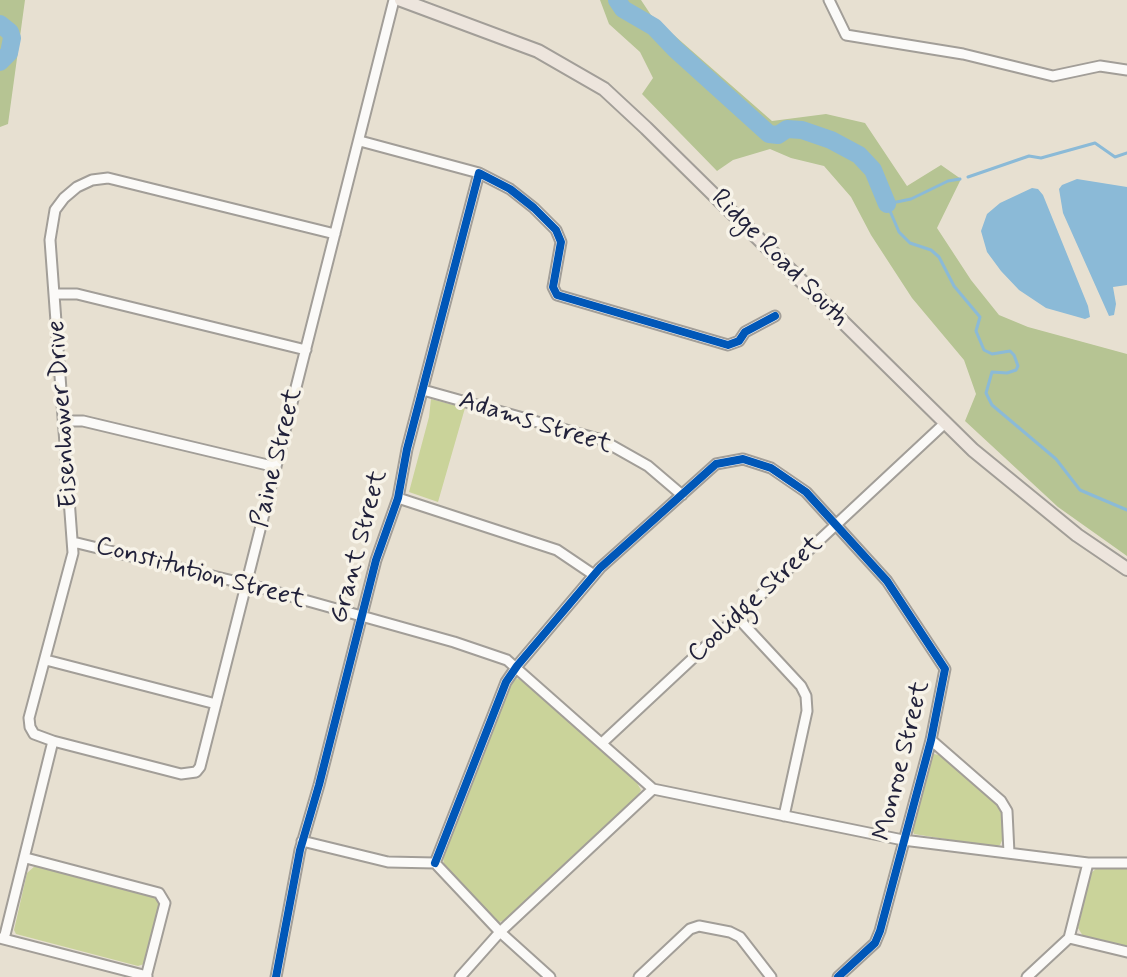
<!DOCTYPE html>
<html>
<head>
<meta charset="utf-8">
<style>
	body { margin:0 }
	canvas { display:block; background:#e7e0d1 }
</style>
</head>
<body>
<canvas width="1127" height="977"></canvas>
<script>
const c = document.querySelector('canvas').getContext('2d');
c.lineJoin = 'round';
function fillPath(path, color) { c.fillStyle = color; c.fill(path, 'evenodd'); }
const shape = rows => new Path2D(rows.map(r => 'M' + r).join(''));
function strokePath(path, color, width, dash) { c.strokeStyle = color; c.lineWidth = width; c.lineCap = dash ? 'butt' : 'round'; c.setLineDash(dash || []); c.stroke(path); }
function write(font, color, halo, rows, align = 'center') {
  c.font = font + ' Mynerve,sans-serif'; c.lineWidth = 7; c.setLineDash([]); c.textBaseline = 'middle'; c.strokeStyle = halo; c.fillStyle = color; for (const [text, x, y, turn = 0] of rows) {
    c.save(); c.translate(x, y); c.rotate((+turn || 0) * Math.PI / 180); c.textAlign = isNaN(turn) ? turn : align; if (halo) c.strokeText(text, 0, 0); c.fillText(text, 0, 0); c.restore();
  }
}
fillPath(shape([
	[431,399,465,408,438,502,409,492,429,417],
	[516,678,525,681,637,783,641,790,636,799,507,920,499,922,494,920,444,866,443,857,509,684],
	[934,754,944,756,1000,805,1004,836,1000,845,995,847,914,834,912,828,930,759],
	[35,866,157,897,161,903,144,964,138,966,16,934,14,930,27,873],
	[1097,868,1127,868,1127,946,1083,936,1078,928,1091,873]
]), '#cad39a');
fillPath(shape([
	[0,0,25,0,8,124,0,127],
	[600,0,641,0,651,15,772,121,826,114,865,123,907,186,941,165,961,179,937,228,971,280,999,315,1028,327,1127,354,1127,556,1058,507,965,421,976,394,964,360,912,298,871,235,851,197,824,166,791,158,770,149,733,160,717,171,642,94,653,78,640,52,609,24]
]), '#b6c493');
fillPath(shape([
	[1077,179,1127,187,1127,285,1113,287,1116,304,1114,315,1109,316,1063,213,1059,189,1062,185],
	[1032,188,1038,189,1043,195,1088,306,1090,317,1085,319,1046,308,1019,290,1001,271,987,252,981,231,987,214,1000,203]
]), '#8bbad7');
strokePath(shape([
	[968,177,1029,156,1041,158,1095,143,1115,157,1127,153],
	[960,179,948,181,911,199,887,204,899,232,910,243,931,250,939,257,954,286,980,317,976,331,984,350,992,354,1010,351,1014,355,1018,366,1016,370,1007,373,992,372,986,393,992,405,1056,459,1080,490,1127,510]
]), '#8bbad7', 3);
strokePath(shape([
	[617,0,623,9,654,27,675,49,769,134,778,135,787,129,802,130,831,140,859,155,873,170,887,204],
	[0,24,10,32,12,38,9,53,0,62]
]), '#8bbad7', 18);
const minor = shape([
	[829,0,846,35,963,54,1053,76,1100,66,1127,70],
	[360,141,479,173],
	[55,294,77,294,306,350],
	[423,390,602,440,648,466,682,495],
	[64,421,83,421,276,467],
	[398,498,557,550,594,575],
	[73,542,258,587,454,642,507,660,653,789,903,840,1088,863,1127,863],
	[737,617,801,686,806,696,807,711,784,816],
	[46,660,216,704],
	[931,740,1001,801,1007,811,1009,853],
	[53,741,181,774,196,772,200,767,394,0],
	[602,743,945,423],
	[302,841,388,862,435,863,500,932,550,977],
	[26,858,159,893,165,903,146,977],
	[435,863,506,682,517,666,600,568,716,464,743,459,771,468,806,492,887,581,945,669,931,740,880,931,875,943,838,977],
	[0,938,147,976],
	[1069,938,1127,952],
	[4,939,53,741,34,734,30,727,29,718,73,553,50,240,55,210,64,198,77,187,92,180,108,178,335,234],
	[276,977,300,850,319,785,376,560,398,498,407,449,479,173,510,189,534,208,556,230,561,242,553,287,557,295,728,345,739,341,745,332,775,316],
	[460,977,500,932,653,789],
	[639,977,690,929,699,926,730,932,740,937,771,977],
	[1027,977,1069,938,1088,863]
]);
const major = shape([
	[401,0,538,51,604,89,646,128,973,450,1077,535,1127,569]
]);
strokePath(minor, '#a29e98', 13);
strokePath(major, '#a29e98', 16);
strokePath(minor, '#fbfaf8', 9);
strokePath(major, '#ede5dd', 12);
strokePath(shape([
	[435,863,506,682,517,666,600,568,716,464,743,459,771,468,806,492,887,581,945,669,931,740,880,931,875,943,838,977],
	[276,977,300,850,319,785,376,560,398,498,407,449,479,173,510,189,534,208,556,230,561,242,553,287,557,295,728,345,739,341,745,332,775,316]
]), '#0057b8', 8);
write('26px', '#22223b', '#f7f3e8', [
	["Ridge Road South",779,259,45],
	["Eisenhower Drive",64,414,-94],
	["Adams Street",535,424,17],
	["Paine Street",278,458,-76],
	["Grant Street",360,547,-75],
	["Constitution Street",200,574,15],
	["Coolidge Street",756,600,-43],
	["Monroe Street",903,761,-76]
]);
</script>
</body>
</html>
